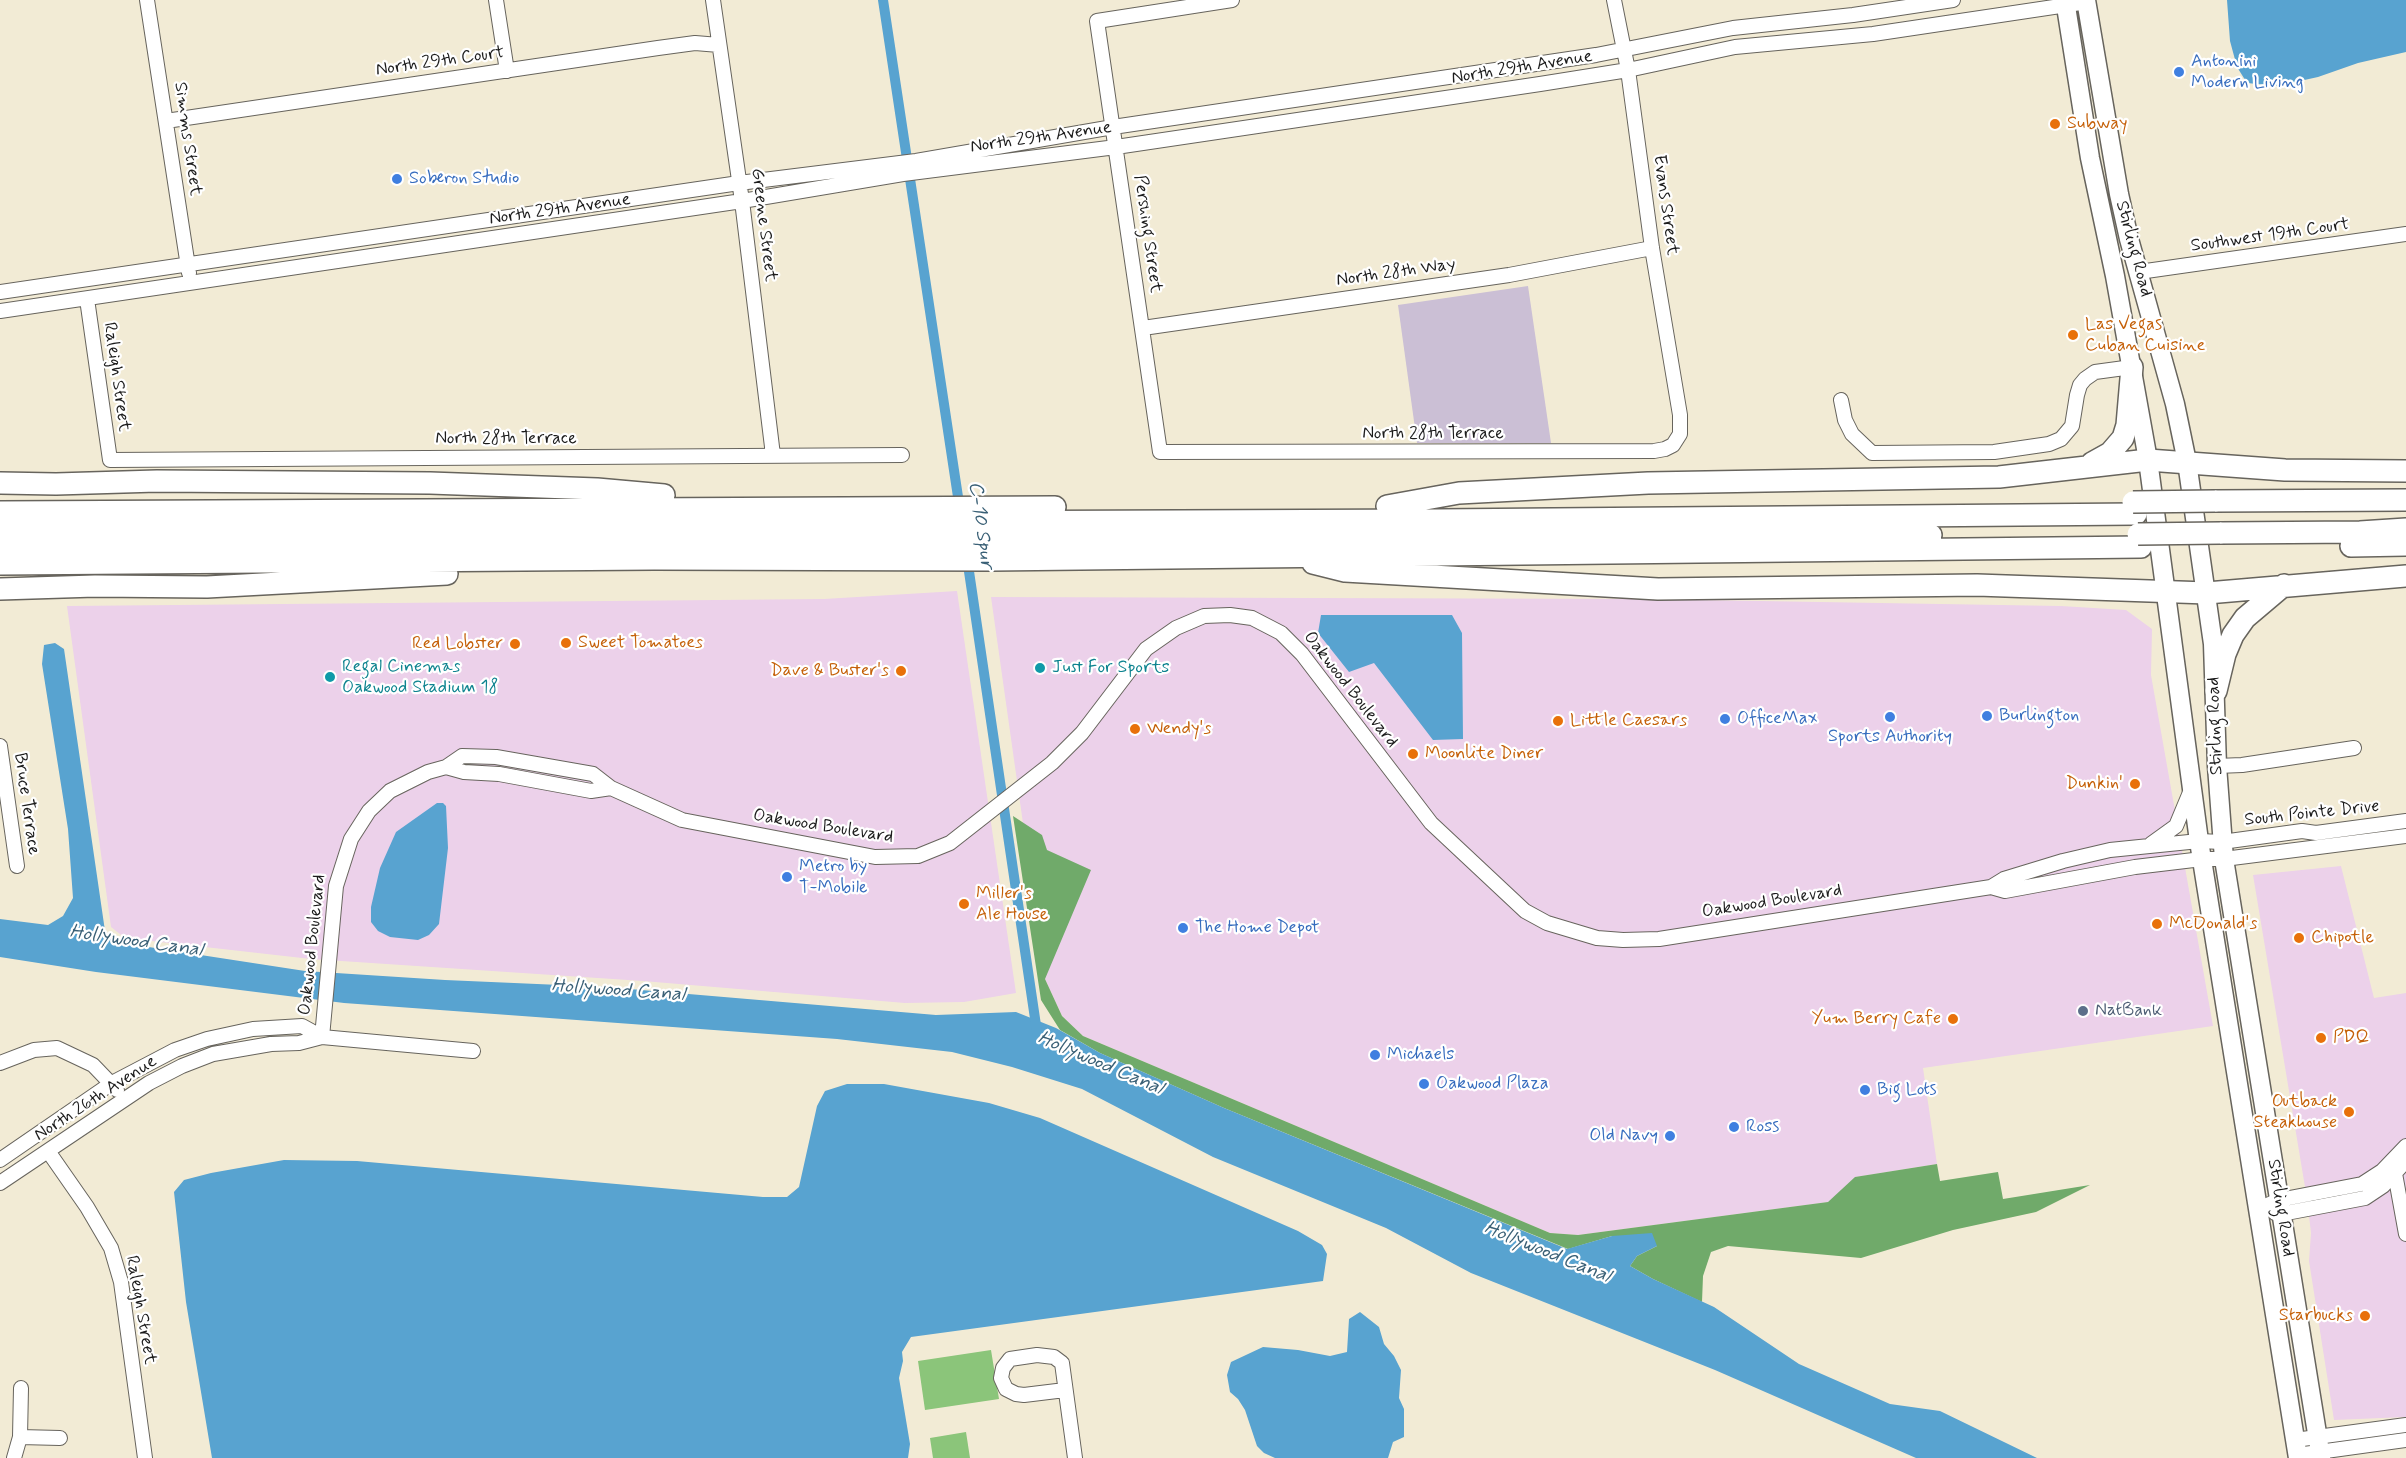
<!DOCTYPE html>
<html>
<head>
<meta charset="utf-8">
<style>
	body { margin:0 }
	canvas { display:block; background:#f2ebd5 }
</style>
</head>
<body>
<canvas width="2406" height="1458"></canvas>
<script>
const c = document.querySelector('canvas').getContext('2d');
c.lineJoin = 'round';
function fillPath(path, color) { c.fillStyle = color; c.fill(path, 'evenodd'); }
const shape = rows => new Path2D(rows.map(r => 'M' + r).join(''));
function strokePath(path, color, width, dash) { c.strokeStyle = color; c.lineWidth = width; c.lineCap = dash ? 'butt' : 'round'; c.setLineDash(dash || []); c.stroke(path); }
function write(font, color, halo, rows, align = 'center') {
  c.font = font + ' Mynerve,sans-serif'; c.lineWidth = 4.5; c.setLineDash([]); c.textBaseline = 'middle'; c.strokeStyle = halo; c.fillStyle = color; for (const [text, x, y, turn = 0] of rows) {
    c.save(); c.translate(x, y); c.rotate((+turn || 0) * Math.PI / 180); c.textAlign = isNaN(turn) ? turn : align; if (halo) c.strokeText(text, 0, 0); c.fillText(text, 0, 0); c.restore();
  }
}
fillPath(shape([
	[957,591,1016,993,964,1002,905,1003,643,981,311,959,125,938,111,927,67,606,824,599],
	[991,597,1639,599,2061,606,2126,610,2152,629,2151,675,2213,1026,1923,1068,1937,1164,1856,1177,1829,1202,1578,1235,1550,1233,1083,1036,1062,1016,1045,979],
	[2341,866,2374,998,2406,993,2406,1417,2334,1420,2309,1261,2311,1233,2307,1199,2253,875]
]), '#ecd1ea');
fillPath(shape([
	[1528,286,1551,443,1417,443,1398,305]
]), '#cbbfd5');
fillPath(shape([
	[991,1350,999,1399,925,1410,918,1361],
	[966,1432,970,1458,933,1458,930,1438]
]), '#8bc57a');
fillPath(shape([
	[1013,816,1042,835,1047,850,1091,870,1045,979,1062,1016,1083,1036,1550,1233,1578,1235,1828,1202,1855,1177,1937,1164,1940,1181,1998,1172,2003,1199,2090,1185,2036,1212,1953,1230,1861,1258,1728,1246,1711,1252,1703,1276,1702,1302,1653,1279,1630,1266,1637,1256,1657,1246,1612,1236,1568,1249,1224,1108,1100,1053,1060,1030,1041,1000]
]), '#70aa6a');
fillPath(shape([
	[2227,0,2406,0,2406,52,2358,63,2318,77,2277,86,2247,83,2237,67,2230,41],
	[1321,615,1452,615,1462,633,1463,739,1433,740,1374,663,1349,672,1318,633],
	[55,643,64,649,105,931,116,942,305,971,445,980,606,987,936,1015,1016,1012,1056,1028,1100,1053,1224,1108,1567,1249,1612,1236,1652,1233,1657,1246,1637,1256,1630,1266,1653,1279,1714,1307,1799,1364,1890,1404,1940,1411,2037,1458,1916,1458,1715,1370,1471,1273,1386,1228,1213,1157,1082,1089,1012,1067,952,1052,837,1039,344,1003,96,972,0,957,0,919,48,925,63,916,73,898,68,829,42,664,44,645],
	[437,803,443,803,446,806,448,848,439,924,429,935,418,940,390,937,378,931,371,922,371,907,380,868,396,832],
	[847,1084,884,1084,989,1103,1040,1118,1298,1231,1322,1245,1327,1254,1323,1281,911,1337,902,1352,903,1361,899,1378,910,1444,908,1458,212,1458,186,1302,174,1192,184,1180,211,1173,284,1160,357,1161,763,1197,787,1197,799,1187,817,1106,825,1091],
	[1360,1312,1379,1327,1384,1344,1394,1356,1401,1370,1399,1398,1404,1409,1404,1437,1393,1442,1388,1458,1275,1458,1264,1453,1257,1446,1245,1410,1238,1399,1230,1392,1227,1375,1231,1362,1263,1347,1298,1350,1330,1356,1347,1352,1349,1319]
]), '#58a3d0');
strokePath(shape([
	[883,0,960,510],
	[967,558,1037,1032]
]), '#58a3d0', 10);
const minor = shape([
	[147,0,189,273],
	[496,0,507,71],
	[713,0,742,201,773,455],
	[1232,0,1097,21,1160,452,1654,451,1665,449,1673,445,1680,434,1680,415,1652,248,1628,70,1614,0],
	[166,121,658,48,695,43,719,45],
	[2139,272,2406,234],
	[0,292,739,183,916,161,1113,127,1596,55,1733,28,1853,15,1953,0],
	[87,299,110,460,902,455],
	[0,311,742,201,903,174,1116,147,1540,84,1628,70,1735,47,1873,34,2087,2],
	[1143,328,1509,275,1652,248],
	[1841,400,1845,420,1852,434,1872,453,1994,452,2049,444,2061,439,2072,426,2077,395,2080,385,2085,379,2095,372,2132,367],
	[0,746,17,866],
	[2217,766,2242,765,2354,748],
	[446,767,464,772,499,774,591,791,611,788],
	[2151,844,2176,826,2191,790],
	[1991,887,2005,891,2135,867,2202,859,2224,859,2406,836],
	[322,1037,336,886,351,839,369,811,390,791,428,772,446,767,462,756,496,757,593,774,611,788,682,820,875,857,918,856,950,843,1052,763,1082,733,1146,649,1176,628,1204,616,1230,615,1252,618,1281,633,1302,654,1431,823,1525,911,1547,923,1597,938,1623,940,1659,939,1991,887,2004,879,2063,861,2110,850,2199,841,2222,842,2302,831,2316,833,2406,821],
	[0,1063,34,1050,57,1048,93,1065,117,1090],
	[48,1151,87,1207,111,1248,121,1282,145,1458],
	[0,1160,112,1083,175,1050,207,1039,253,1029,302,1026,322,1037],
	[2394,1168,2406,1234],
	[0,1183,149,1083,182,1066,213,1054,271,1044,299,1043,322,1037,473,1051],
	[2258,1209,2279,1200,2362,1184,2382,1171,2406,1146],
	[2275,1213,2281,1214,2365,1198,2383,1186,2406,1161],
	[1065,1390,1024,1395,1016,1394,1006,1389,1001,1378,1003,1368,1010,1359,1037,1355,1054,1357,1062,1363,1075,1458],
	[20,1437,60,1438],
	[2295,1440,2406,1425],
	[2297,1455,2406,1440],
	[14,1458,20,1437,21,1388]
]);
const major = shape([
	[2065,0,2090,158,2115,276,2148,460,2199,841,2298,1458],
	[2086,0,2119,194,2129,239,2175,404,2187,462,2213,644,2217,766,2224,859,2321,1458]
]);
const highway = shape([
	[2092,463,2110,453,2123,438,2127,425,2132,367],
	[0,483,56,484,157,481,430,483,597,489,664,495],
	[2215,501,2406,500],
	[1387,506,1459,493,1648,483,1999,477,2148,460,2285,470,2406,471],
	[0,512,1055,507],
	[0,528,403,524,1438,520,2136,514],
	[2220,533,2360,532,2406,529],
	[0,545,1102,542,1931,535],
	[2351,546,2406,545],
	[1313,563,1345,571,1658,589,1977,585,2207,593,2406,576],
	[0,564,654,559,992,560,2141,547],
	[0,589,95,586,207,587,447,574],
	[2216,691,2225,654,2233,635,2245,618,2284,585]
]);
strokePath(minor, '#67645d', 16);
strokePath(major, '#67645d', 21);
strokePath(highway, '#67645d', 24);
strokePath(minor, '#fff', 14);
strokePath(major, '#fff', 18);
strokePath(highway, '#fff', 21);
const highwayBridge = shape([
	[2133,502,2215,501],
	[2138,534,2220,533]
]);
strokePath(highwayBridge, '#67645d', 24, []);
strokePath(highwayBridge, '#fff', 21);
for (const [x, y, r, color] of [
	[2179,72,6,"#3f7fe0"],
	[2055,124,6,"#e8710a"],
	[397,179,6,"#3f7fe0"],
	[2073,335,6,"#e8710a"],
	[566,643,6,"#e8710a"],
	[515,644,6,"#e8710a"],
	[1040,668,6,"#0f9aa8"],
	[901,671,6,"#e8710a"],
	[330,677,6,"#0f9aa8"],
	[1987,716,6,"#3f7fe0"],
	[1890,717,6,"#3f7fe0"],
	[1725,719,6,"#3f7fe0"],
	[1558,721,6,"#e8710a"],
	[1135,729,6,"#e8710a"],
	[1413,754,6,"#e8710a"],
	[2135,784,6,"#e8710a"],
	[787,877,6,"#3f7fe0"],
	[964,904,6,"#e8710a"],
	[2157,924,6,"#e8710a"],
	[1183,928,6,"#3f7fe0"],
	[2299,938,6,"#e8710a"],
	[2083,1011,6,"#5c6f8a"],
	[1953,1019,6,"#e8710a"],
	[2321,1038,6,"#e8710a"],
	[1375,1055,6,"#3f7fe0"],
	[1424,1084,6,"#3f7fe0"],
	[1865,1090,6,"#3f7fe0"],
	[2349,1112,6,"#e8710a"],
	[1734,1127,6,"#3f7fe0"],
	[1670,1136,6,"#3f7fe0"],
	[2365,1316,6,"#e8710a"]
]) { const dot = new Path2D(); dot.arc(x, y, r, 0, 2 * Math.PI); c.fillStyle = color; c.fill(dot); strokePath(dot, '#fff', 2); }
write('18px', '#1c1c1c', '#fff', [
	["North 29th Court",440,62,-8],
	["North 29th Avenue",1522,68,-9],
	["North 29th Avenue",1041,138,-8],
	["Simms Street",187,139,82],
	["Evans Street",1665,205,82],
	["North 29th Avenue",560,210,-8],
	["Greene Street",763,225,83],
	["Pershing Street",1147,234,82],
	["Southwest 19th Court",2270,236,-8],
	["Stirling Road",2133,249,75],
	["North 28th Way",1396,273,-8],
	["Raleigh Street",116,377,82],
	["North 28th Terrace",1433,434],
	["North 28th Terrace",506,439],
	["Oakwood Boulevard",1350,690,52],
	["Stirling Road",2216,726,-92],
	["Bruce Terrace",26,804,82],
	["South Pointe Drive",2312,814,-6],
	["Oakwood Boulevard",823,827,9],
	["Oakwood Boulevard",1772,902,-9],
	["Oakwood Boulevard",313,945,-84],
	["North 26th Avenue",96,1099,-33],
	["Stirling Road",2280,1208,81],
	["Raleigh Street",140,1310,80]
]);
write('18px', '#366cbe', '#fff', [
	["Antonini",2191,62],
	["Modern Living",2191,83],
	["Soberon Studio",409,179],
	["Burlington",1999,716],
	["OfficeMax",1737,719],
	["Sports Authority",1890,737,"center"],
	["Metro by",799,867],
	["T-Mobile",799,888],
	["The Home Depot",1195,928],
	["Michaels",1387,1055],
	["Oakwood Plaza",1436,1084],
	["Big Lots",1877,1090],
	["Ross",1746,1127],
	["Old Navy",1658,1136,"right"]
], 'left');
write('18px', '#c56008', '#fff', [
	["Subway",2067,124],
	["Las Vegas",2085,325],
	["Cuban Cuisine",2085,346],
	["Sweet Tomatoes",578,643],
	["Red Lobster",503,644,"right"],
	["Dave & Buster's",889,671,"right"],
	["Little Caesars",1570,721],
	["Wendy's",1147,729],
	["Moonlite Diner",1425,754],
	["Dunkin'",2123,784,"right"],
	["Miller's",976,894],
	["Ale House",976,915],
	["McDonald's",2169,924],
	["Chipotle",2311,938],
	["Yum Berry Cafe",1941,1019,"right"],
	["PDQ",2333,1038],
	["Outback",2337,1102,"right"],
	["Steakhouse",2337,1123,"right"],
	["Starbucks",2353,1316,"right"]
], 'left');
write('18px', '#0d838f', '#fff', [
	["Regal Cinemas",342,667],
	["Oakwood Stadium 18",342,688],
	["Just For Sports",1052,668]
], 'left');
write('18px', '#4e5e75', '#fff', [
	["NatBank",2095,1011]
], 'left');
write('italic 20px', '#3a6076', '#fff', [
	["C-10 Spur",980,525,82],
	["Hollywood Canal",136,942,8],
	["Hollywood Canal",618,991,4],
	["Hollywood Canal",1100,1064,23],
	["Hollywood Canal",1547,1253,22]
]);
</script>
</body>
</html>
